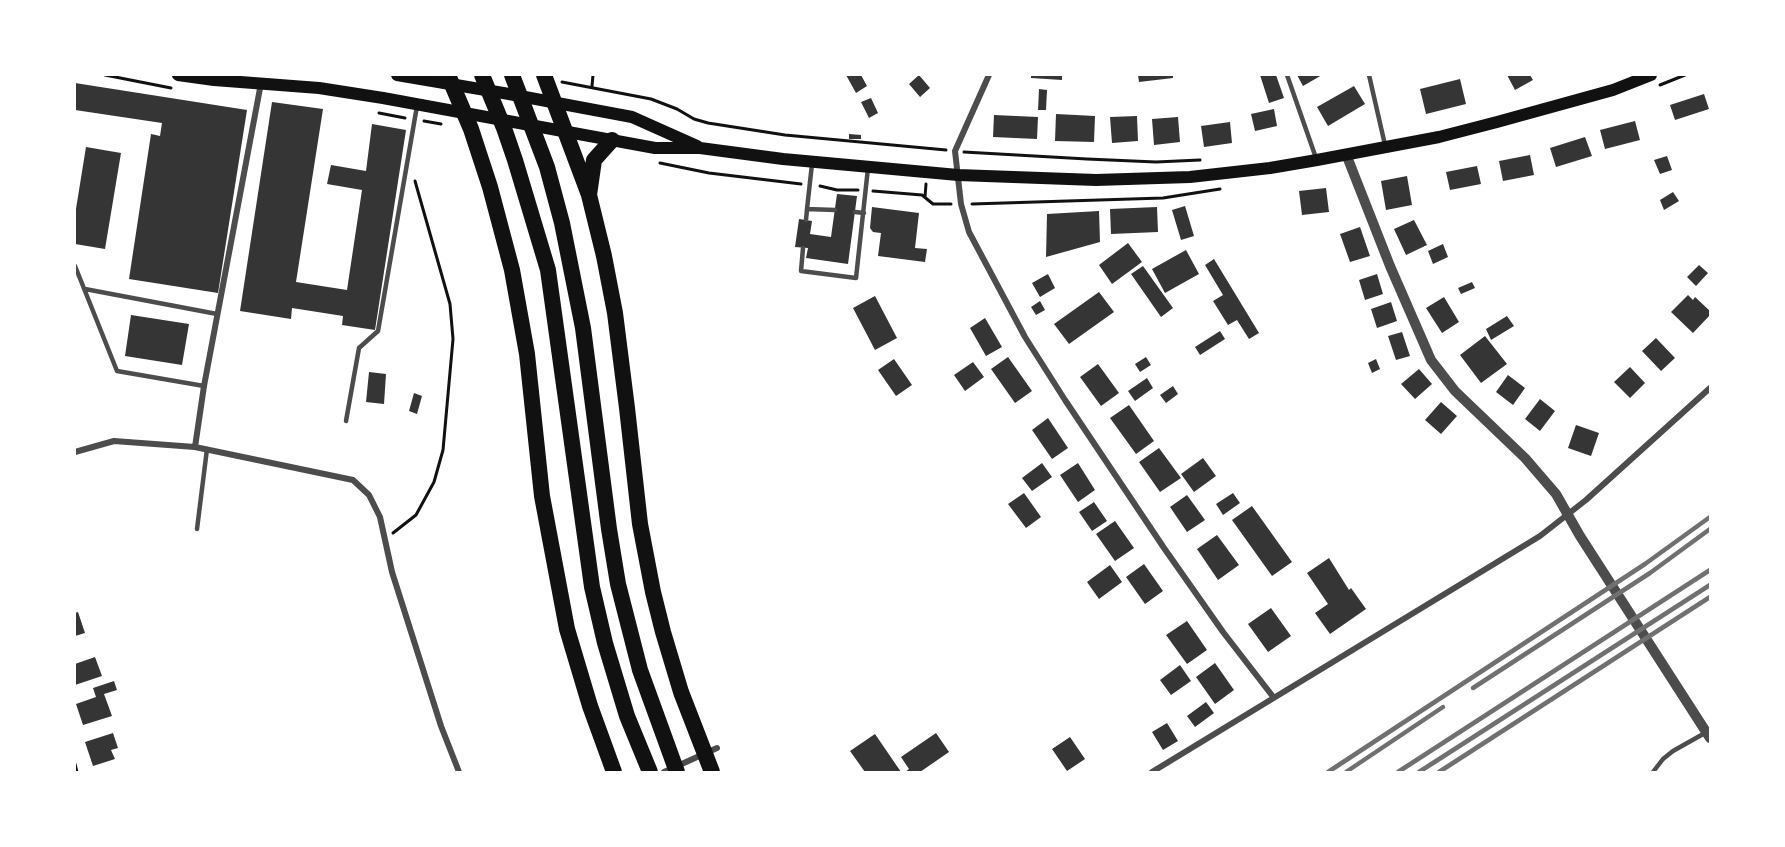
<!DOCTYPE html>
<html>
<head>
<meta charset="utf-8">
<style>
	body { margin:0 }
	#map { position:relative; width:1785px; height:847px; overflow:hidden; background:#fff; font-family:"Golos Text",sans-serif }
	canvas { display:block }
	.frame { position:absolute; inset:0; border:76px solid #fff; pointer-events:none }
</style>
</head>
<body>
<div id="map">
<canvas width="1785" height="847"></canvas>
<div class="frame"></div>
</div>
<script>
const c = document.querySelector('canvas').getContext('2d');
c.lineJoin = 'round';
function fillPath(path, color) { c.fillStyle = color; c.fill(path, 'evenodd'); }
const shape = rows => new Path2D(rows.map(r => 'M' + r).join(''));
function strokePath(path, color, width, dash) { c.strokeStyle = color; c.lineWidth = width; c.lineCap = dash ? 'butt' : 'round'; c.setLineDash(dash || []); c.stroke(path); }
fillPath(shape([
	[846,75,861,75,867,86,856,93],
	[919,75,930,88,920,97,909,84],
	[1031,75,1062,75,1062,80,1031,78],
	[1138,75,1173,75,1173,78,1139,82],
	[1260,75,1276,75,1284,98,1269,103],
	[1297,75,1322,75,1303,86],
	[1507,75,1530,75,1533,80,1515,90],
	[1460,79,1466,104,1426,114,1420,89],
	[75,83,247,110,218,293,129,279,151,134,160,136,162,123,75,110],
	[1354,86,1365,104,1328,126,1317,107],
	[1039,89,1047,90,1046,110,1038,110],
	[1704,94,1709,109,1675,120,1670,105],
	[871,98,878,113,869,118,861,102],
	[272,102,323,109,296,282,347,290,362,190,327,184,331,165,366,171,372,124,406,130,375,330,342,325,343,316,292,308,291,319,240,311],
	[1274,109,1277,126,1255,131,1251,114],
	[1056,114,1095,116,1094,142,1055,141],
	[994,115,1038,117,1037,139,993,137],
	[1137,116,1138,141,1112,143,1110,117],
	[1178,117,1180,142,1154,145,1152,119],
	[1635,121,1640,140,1605,149,1600,130],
	[1230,122,1232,143,1204,147,1201,126],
	[849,134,861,135,861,139,849,139],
	[1585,137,1592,156,1556,167,1550,148],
	[86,147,121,153,105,249,75,244,75,215],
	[1530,155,1534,175,1503,181,1499,161],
	[1667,156,1672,170,1660,174,1654,160],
	[1477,166,1481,184,1450,190,1446,172],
	[1407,176,1412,205,1386,210,1381,181],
	[1326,188,1329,212,1302,215,1299,191],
	[1673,192,1679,201,1664,210,1660,200],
	[837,194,857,196,848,264,806,258,808,248,795,247,799,219,812,221,810,234,831,237],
	[1185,206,1194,236,1181,240,1172,210],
	[872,207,919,213,915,248,927,249,925,262,878,256,881,233,873,232,870,228],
	[1157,207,1158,232,1111,234,1110,209],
	[1099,211,1100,242,1046,257,1047,214],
	[1414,220,1427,245,1406,255,1394,229],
	[1360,227,1370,256,1350,262,1340,234],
	[1128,243,1142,262,1112,284,1099,265],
	[1443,244,1448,257,1433,264,1428,251],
	[1186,250,1199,274,1165,293,1152,269],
	[1214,259,1259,333,1249,339,1237,320,1228,325,1213,301,1223,295,1205,265],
	[1699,265,1708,273,1696,286,1687,277],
	[1143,266,1173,308,1161,317,1131,274],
	[1048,274,1055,288,1040,297,1032,283],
	[1377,274,1383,294,1365,300,1359,280],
	[1472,282,1475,288,1461,294,1458,288],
	[1099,292,1114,312,1069,344,1054,324],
	[1688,295,1693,300,1695,297,1710,311,1710,315,1693,333,1671,312],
	[875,296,897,338,875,350,853,308],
	[1444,297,1459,322,1442,333,1426,308],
	[1040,301,1045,310,1036,315,1031,307],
	[1391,302,1397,321,1377,328,1371,309],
	[131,315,189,324,182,365,125,356],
	[1507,316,1514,326,1491,340,1486,329],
	[985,318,1002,347,986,356,970,328],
	[1220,331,1225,339,1200,355,1195,347],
	[1402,332,1410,356,1396,360,1388,336],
	[1485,336,1507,364,1481,383,1460,355],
	[1656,338,1675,358,1661,371,1642,351],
	[1008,357,1032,391,1015,403,991,369],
	[1146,357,1151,365,1140,372,1135,364],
	[894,359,912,385,896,396,878,370],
	[1376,359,1380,369,1372,373,1368,363],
	[973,362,984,377,965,391,954,375],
	[1098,364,1119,393,1101,406,1080,377],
	[1630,367,1645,383,1630,398,1614,382],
	[1419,369,1432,384,1415,399,1401,384],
	[369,372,386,374,384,404,366,402],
	[1508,375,1525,388,1513,405,1496,392],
	[1147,378,1153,388,1135,401,1128,391],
	[1173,386,1178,394,1166,403,1160,395],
	[414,393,422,396,417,414,409,411],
	[1540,399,1555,411,1540,431,1525,419],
	[1441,402,1457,416,1441,434,1425,420],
	[1129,405,1154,441,1136,454,1110,418],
	[1048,418,1068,448,1052,459,1032,430],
	[1576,425,1599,433,1591,456,1568,448],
	[1159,448,1181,478,1160,492,1139,462],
	[1203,458,1216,476,1194,492,1181,474],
	[1042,463,1052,477,1032,491,1022,478],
	[1078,463,1095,490,1078,502,1060,475],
	[1024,493,1041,517,1026,528,1008,504],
	[1233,493,1240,503,1223,515,1216,504],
	[1187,495,1205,520,1187,532,1170,507],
	[1094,502,1107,521,1092,531,1079,512],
	[1252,506,1292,562,1272,576,1232,520],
	[1115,521,1134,548,1115,561,1096,534],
	[1217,535,1239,565,1218,580,1197,549],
	[1329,558,1349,590,1351,588,1366,609,1330,634,1315,613,1328,604,1307,573],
	[1144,564,1163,591,1145,604,1126,577],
	[1110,565,1122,582,1099,599,1087,582],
	[1271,608,1291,636,1268,652,1248,624],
	[78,612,85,633,75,636,75,613],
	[1187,621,1207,650,1187,664,1166,635],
	[95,657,102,676,75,685,75,664],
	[1215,663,1234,690,1215,704,1196,677],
	[1180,665,1191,681,1171,695,1160,680],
	[114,681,117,690,104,694,112,716,83,725,76,704,96,697,93,688],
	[1206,702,1214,713,1195,727,1187,716],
	[1167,723,1178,741,1163,750,1152,732],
	[113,733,118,748,111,750,115,759,93,766,85,742],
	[936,733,949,752,920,772,905,772,909,769,901,757],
	[875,734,901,772,865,772,850,751],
	[1070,737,1085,759,1067,771,1052,749]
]), '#353535');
strokePath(shape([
	[105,75,171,88],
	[562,82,651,99,677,109,694,119,708,123,785,135,946,150],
	[1660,85,1685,75],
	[592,86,593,75],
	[379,113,405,118],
	[424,121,441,124],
	[964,152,1087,159,1156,162,1200,160],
	[660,163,709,173,801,184],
	[820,186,837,190,858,190],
	[873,191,922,195,933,204,951,204],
	[925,197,926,184],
	[972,204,1163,198,1220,189],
	[393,533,416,515,434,482,443,450,453,339,450,304,415,181],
	[75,764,77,772]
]), '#111', 3);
strokePath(shape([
	[1287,75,1316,158],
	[1369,75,1385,145],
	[807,209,812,164],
	[855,212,864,213],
	[806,220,807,209,835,210],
	[803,248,801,271,856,278,868,168],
	[75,266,117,371,204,386],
	[85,289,217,314],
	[346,421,359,348,378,331,417,106],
	[197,529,207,449],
	[1653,772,1663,759,1673,751,1705,733]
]), '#4c4c4c', 4.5);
strokePath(shape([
	[989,75,955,151,961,204,969,232,1025,337,1065,400,1164,548,1223,632,1274,698],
	[195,447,204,386,261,83],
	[75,452,114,441,195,447,353,480,369,495,380,517,392,572,441,726,459,772],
	[664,772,717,748],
	[1152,772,1540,536,1586,500,1710,388]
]), '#4c4c4c', 6);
strokePath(shape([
	[1346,154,1390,266,1431,360,1455,391,1525,458,1556,494,1580,536,1710,738]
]), '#4c4c4c', 10);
strokePath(shape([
	[178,75,214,80,319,88,383,98,655,148,700,148,783,159,958,175,1096,180,1190,177,1270,168,1317,160,1439,137,1497,122,1613,90,1651,75],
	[397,75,509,94,632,117,697,146]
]), '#111', 12);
strokePath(shape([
	[448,75,471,129,490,187,512,270,527,354,542,496,567,629,590,706,614,772],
	[482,75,504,128,515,160,548,270,592,587,605,643,627,716,650,772],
	[512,75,547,167,562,223,583,328,609,529,618,584,640,670,677,772],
	[544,75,589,195,604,256,615,313,627,408,640,524,653,592,663,632,681,692,712,772],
	[589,195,594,160,612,140]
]), '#111', 16);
strokePath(shape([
	[1473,688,1650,573,1710,529],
	[1328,772,1645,564,1710,517],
	[1346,772,1443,707],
	[1398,772,1710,570],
	[1419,772,1710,585],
	[1439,772,1710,597]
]), '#707070', 4.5);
</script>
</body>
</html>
